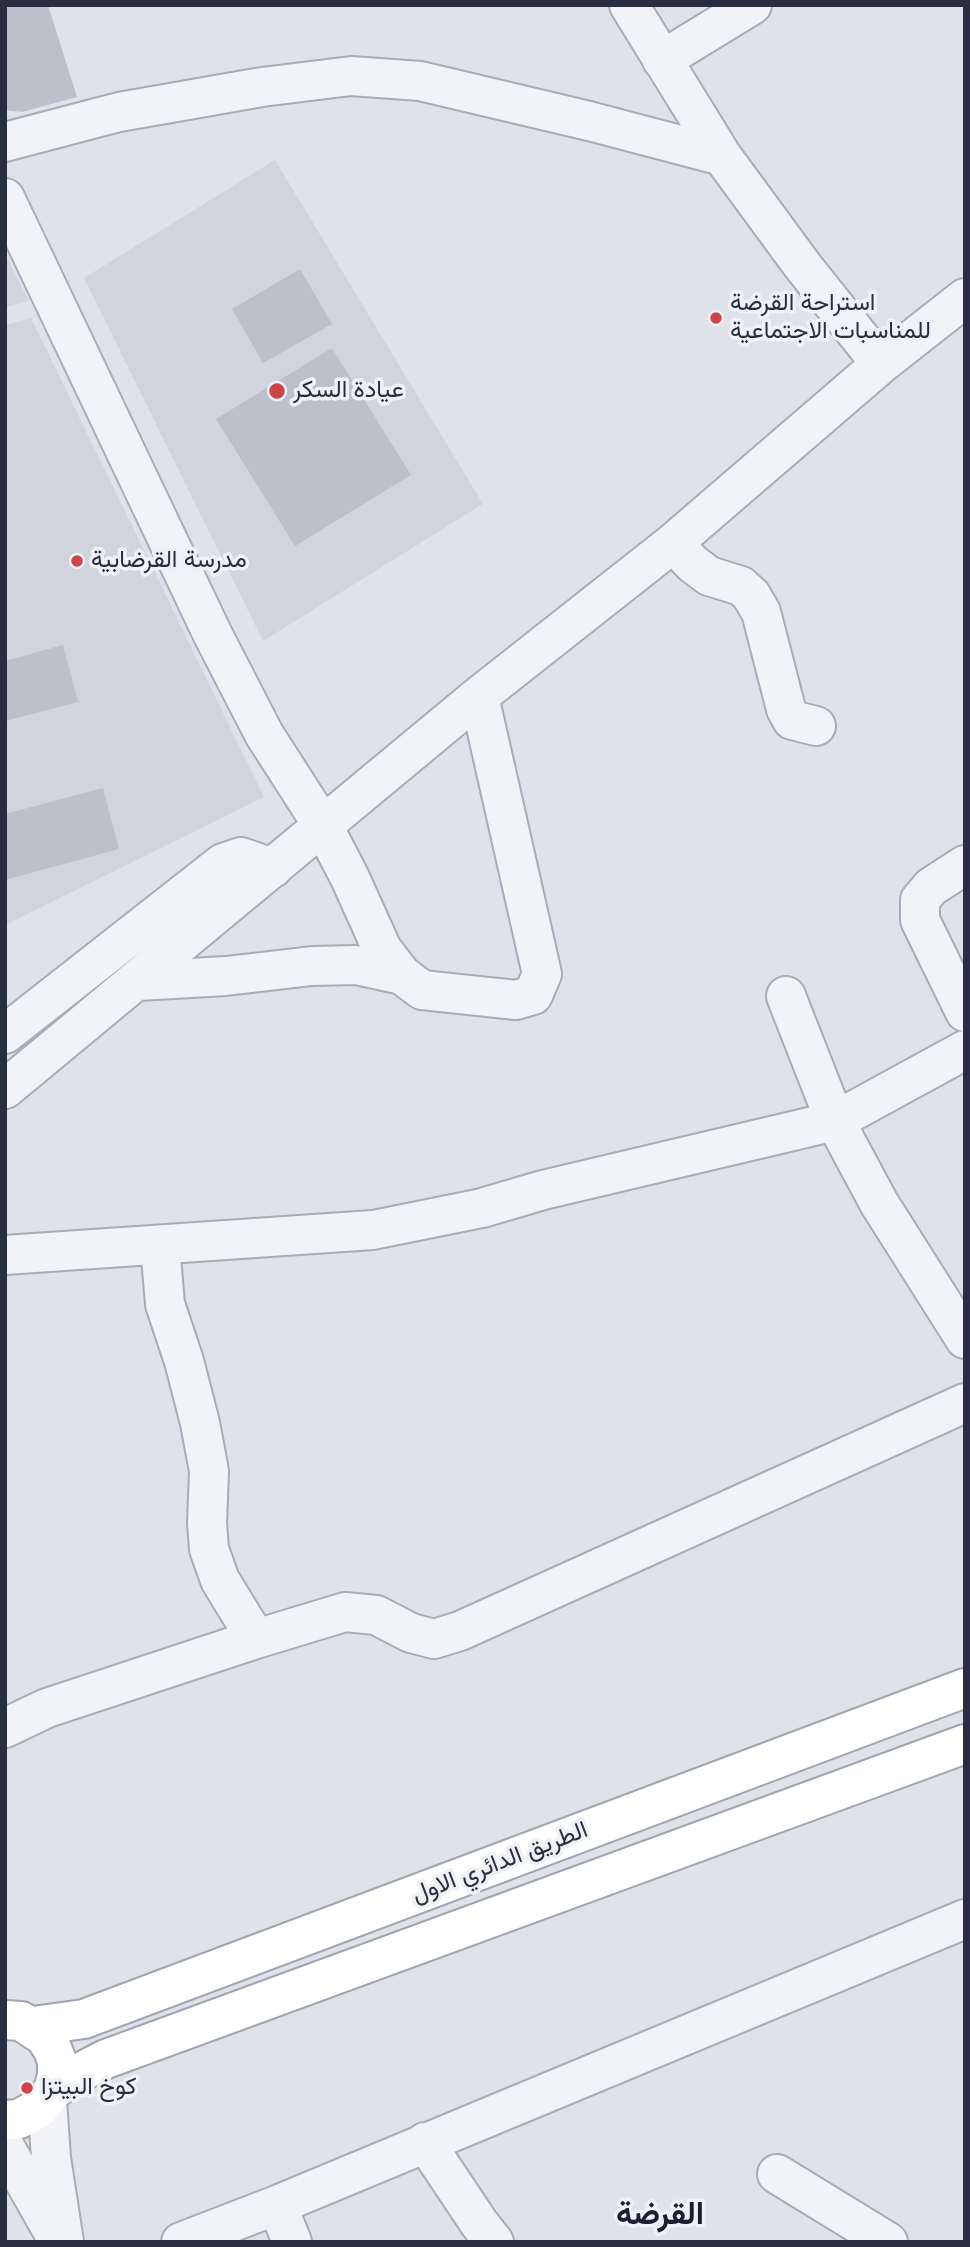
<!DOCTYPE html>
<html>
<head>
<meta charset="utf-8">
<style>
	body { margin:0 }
	#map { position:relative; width:970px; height:2247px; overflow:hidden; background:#dfe2e8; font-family:"Varela Round",sans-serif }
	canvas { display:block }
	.frame { position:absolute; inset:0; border:7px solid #282e3f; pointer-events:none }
</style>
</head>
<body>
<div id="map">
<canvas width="970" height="2247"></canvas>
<div class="frame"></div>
</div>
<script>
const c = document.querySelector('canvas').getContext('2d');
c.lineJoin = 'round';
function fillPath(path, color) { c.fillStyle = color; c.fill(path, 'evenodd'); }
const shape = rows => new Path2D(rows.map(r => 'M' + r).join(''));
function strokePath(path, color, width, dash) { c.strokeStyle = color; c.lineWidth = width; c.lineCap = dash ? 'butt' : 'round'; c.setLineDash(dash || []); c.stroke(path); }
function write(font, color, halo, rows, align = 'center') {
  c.font = font + ' "Varela Round",Vazirmatn,sans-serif'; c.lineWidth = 7; c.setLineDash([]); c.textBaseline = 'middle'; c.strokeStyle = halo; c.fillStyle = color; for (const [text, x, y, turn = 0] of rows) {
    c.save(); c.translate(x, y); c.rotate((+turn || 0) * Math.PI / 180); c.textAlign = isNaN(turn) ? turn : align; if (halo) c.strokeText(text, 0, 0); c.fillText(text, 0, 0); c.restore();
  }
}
fillPath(shape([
	[275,160,483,504,263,641,84,278],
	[5,255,29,301,5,307],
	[31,318,264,797,5,925,5,325]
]), '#d1d4dd');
fillPath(shape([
	[5,5,48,5,77,97,22,112,5,110],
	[300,269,332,324,263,363,232,309],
	[332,348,411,475,295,546,216,419],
	[63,645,78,702,5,721,5,661],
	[103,788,119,849,5,880,5,814]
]), '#bdc0cb');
const minor = shape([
	[629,5,722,156],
	[662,60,752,5],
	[5,142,119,112,262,87,351,76,420,81,589,121,722,156,802,265,881,364],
	[5,198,212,633,264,734,323,826,350,878,382,949,402,975,422,990,516,1000,533,995,542,974,479,696],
	[673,543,693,564,709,576,741,586,751,595,761,612,786,709,792,720,816,726],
	[965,865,931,887,920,900,920,920,965,1012],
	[138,981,226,976,312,966,356,965,402,975],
	[786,996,835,1121,879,1203,965,1339],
	[5,1034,223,863,241,857,273,868],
	[5,1089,479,696,673,543,881,364,965,298],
	[160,1245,165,1304,184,1361,200,1423,209,1471,207,1523,209,1549,220,1580,256,1639],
	[5,1255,373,1230,482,1208,543,1190,835,1121,965,1050],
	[5,1728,47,1708,256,1639,345,1612,376,1615,411,1633,434,1639,460,1631,965,1403],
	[47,2100,51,2158,64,2242],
	[425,2142,479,2223,494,2242],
	[5,2147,52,2230],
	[777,2174,888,2242],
	[277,2205,292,2242],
	[181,2242,277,2205,965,1919]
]);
const major = shape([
	[5,2020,21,2021,44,2036,52,2048,57,2061,57,2076,53,2090,39,2108,19,2119,5,2120],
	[33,2026,84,2019,965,1688],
	[53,2090,79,2073,106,2059,965,1744]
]);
strokePath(minor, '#a8acb5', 42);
strokePath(major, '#9fa5b4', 42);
strokePath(minor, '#f2f3f7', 38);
strokePath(major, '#fff', 38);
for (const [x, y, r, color] of [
	[716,318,7,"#cc4649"],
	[277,391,9,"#cc4649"],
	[77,561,7,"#cc4649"],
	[27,2088,7,"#cc4649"]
]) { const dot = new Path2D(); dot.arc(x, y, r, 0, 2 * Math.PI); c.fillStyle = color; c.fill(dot); strokePath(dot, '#eff1f6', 2.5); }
write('24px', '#282e3f', '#eff1f6', [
	["استراحة القرضة",730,304],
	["للمناسبات الاجتماعية",730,332],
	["عيادة السكر",293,391],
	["مدرسة القرضابية",91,561],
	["كوخ البيتزا",41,2088]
], 'left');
write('24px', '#282e3f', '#eff1f6', [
	["الطريق الدائري الاول",500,1863,-21]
]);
write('bold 32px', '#1b1f30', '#eff1f6', [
	["القرضة",660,2216]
]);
</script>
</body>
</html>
